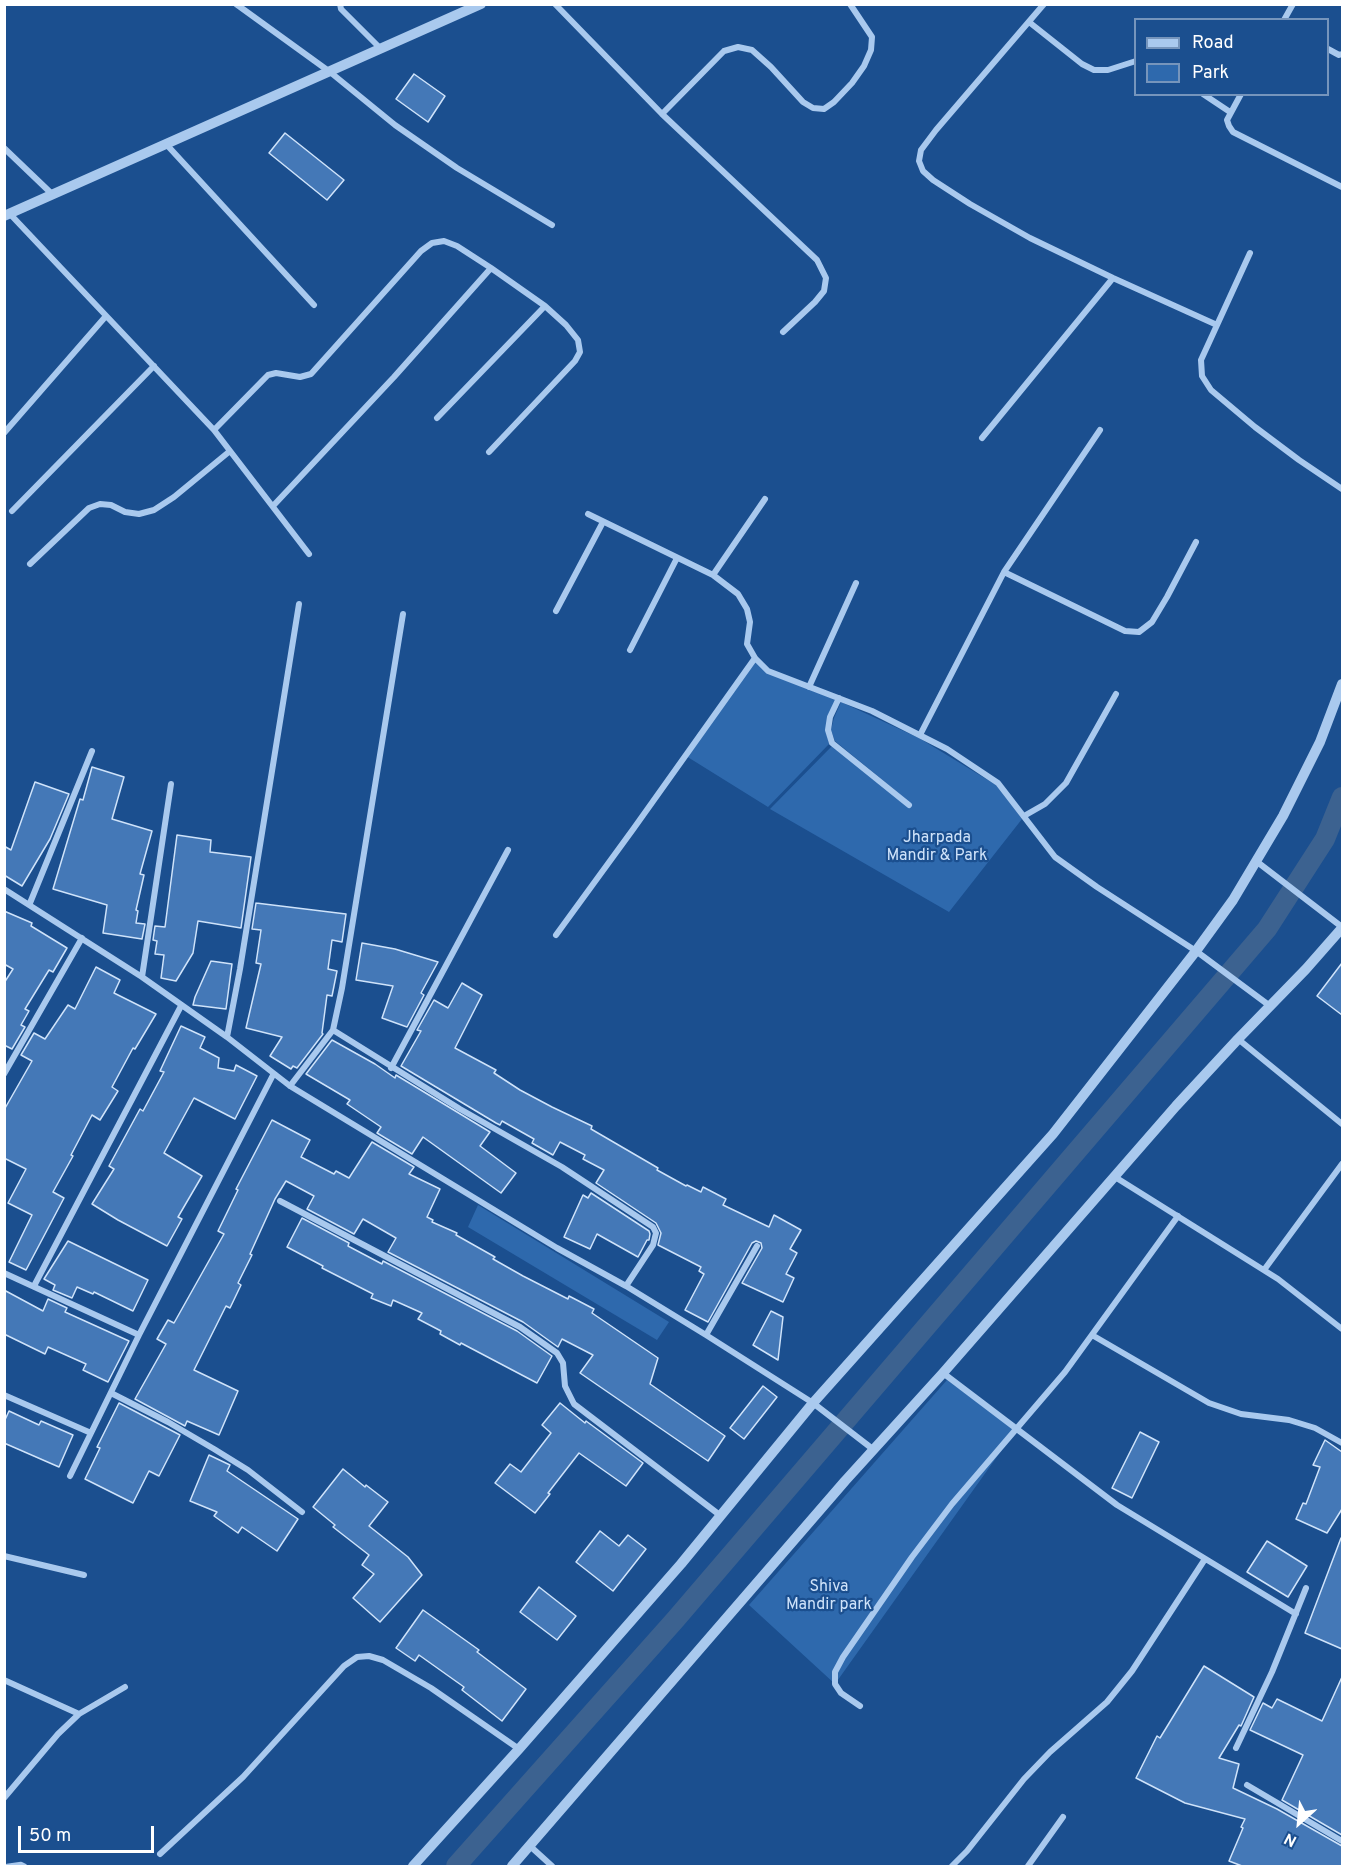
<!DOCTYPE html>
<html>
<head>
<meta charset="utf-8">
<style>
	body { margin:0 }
	#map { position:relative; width:1347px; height:1871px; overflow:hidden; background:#1b4f8f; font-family:Overpass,sans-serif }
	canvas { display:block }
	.frame { position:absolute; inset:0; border:6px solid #fff; pointer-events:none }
	.legend { position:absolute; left:1134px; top:18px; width:195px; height:78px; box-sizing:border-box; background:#1b4f8f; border:2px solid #7695bc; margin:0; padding:8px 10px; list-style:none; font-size:18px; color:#fff }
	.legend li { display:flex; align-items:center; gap:12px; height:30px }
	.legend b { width:30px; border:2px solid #7695bc }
	.north { position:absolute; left:1269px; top:1793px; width:60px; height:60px; -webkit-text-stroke:4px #1b4f8f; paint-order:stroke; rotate:207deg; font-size:16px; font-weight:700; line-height:24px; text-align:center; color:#fff }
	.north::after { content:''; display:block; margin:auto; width:21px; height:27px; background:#fff; clip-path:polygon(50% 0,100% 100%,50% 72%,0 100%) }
	.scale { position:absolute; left:18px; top:1826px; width:136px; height:27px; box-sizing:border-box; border:3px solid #fff; border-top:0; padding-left:8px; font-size:18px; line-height:21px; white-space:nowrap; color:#fff; -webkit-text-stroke:4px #1b4f8f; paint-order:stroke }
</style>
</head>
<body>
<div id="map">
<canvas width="1347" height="1871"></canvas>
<div class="frame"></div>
<ul class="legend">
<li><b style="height:8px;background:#a9c9ee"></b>Road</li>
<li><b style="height:16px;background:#2e69ad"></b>Park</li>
</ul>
<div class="north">N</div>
<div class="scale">50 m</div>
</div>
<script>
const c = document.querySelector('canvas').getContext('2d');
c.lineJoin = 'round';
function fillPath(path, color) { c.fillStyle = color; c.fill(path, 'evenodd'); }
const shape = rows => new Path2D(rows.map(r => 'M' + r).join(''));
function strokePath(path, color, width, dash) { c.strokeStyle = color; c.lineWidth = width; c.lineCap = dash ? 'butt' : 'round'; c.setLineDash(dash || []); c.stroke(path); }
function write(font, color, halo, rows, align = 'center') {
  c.font = font + ' Overpass,sans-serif'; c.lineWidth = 4.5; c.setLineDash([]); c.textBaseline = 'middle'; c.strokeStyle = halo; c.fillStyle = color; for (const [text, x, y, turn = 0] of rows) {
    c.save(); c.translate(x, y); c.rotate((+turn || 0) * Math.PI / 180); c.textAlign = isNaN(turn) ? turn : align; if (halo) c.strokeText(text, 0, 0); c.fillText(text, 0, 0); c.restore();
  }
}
fillPath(shape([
	[755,660,767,672,838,700,826,731,829,744,768,807,686,756],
	[841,702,919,738,996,785,1022,819,949,912,770,809,832,746,911,808,912,804,835,741,831,730,834,718],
	[478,1205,669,1322,657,1340,468,1227],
	[947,1380,1016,1430,835,1684,749,1605]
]), '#2e69ad');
strokePath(shape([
	[456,1866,675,1620,1267,929,1325,839,1342,797]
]), '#3c6290', 20);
const building = shape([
	[414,74,445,96,428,122,396,99,414,74],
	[285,133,344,180,327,200,269,153,285,133],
	[92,767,124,777,112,819,152,831,140,874,144,875,136,910,138,911,136,923,145,924,142,939,103,933,107,905,53,889,80,799,83,800,92,767],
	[35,782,69,794,50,839,22,886,4,875,4,846,11,850,35,782],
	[177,835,211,840,210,852,251,857,241,928,198,921,193,953,176,981,161,978,164,955,155,954,157,941,153,940,155,926,165,927,177,835],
	[256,903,346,914,342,942,332,940,328,969,337,971,332,996,327,995,322,1033,323,1034,297,1068,293,1066,291,1069,270,1056,282,1037,246,1028,261,964,256,963,261,930,252,929,256,903],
	[4,911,32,923,31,926,67,948,53,972,49,970,25,1009,29,1011,21,1025,25,1027,12,1049,4,1045,4,983,13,969,4,964,4,911],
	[362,943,395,949,438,962,421,993,424,995,407,1027,382,1018,393,986,356,980,362,943],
	[211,961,232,964,226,1009,193,1005,195,997,211,961],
	[1342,963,1342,1015,1317,996,1342,963],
	[96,967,120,980,114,993,156,1014,135,1049,133,1048,112,1087,118,1091,100,1120,92,1115,71,1155,73,1156,53,1192,64,1198,26,1270,9,1262,32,1215,8,1203,26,1169,4,1158,4,1110,32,1061,21,1055,34,1033,45,1039,68,1005,75,1009,96,967],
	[462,983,482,995,455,1048,496,1070,494,1073,520,1090,552,1107,592,1126,591,1129,658,1168,657,1170,686,1186,687,1185,701,1192,703,1187,726,1199,723,1205,769,1227,774,1215,801,1230,790,1249,797,1253,786,1274,794,1278,783,1302,742,1283,762,1248,761,1243,756,1241,752,1243,708,1322,685,1310,704,1274,699,1271,701,1267,658,1245,661,1233,656,1223,596,1183,604,1170,583,1159,585,1155,560,1142,553,1155,532,1143,534,1139,502,1121,500,1125,496,1123,401,1066,421,1031,417,1030,434,1000,448,1008,462,983],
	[181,1026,205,1037,200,1048,219,1058,218,1068,234,1071,236,1065,257,1076,235,1119,194,1098,164,1153,202,1176,178,1217,182,1219,167,1246,118,1220,92,1204,114,1169,109,1166,140,1109,143,1111,164,1072,160,1071,181,1026],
	[332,1040,375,1064,395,1078,396,1075,490,1132,480,1146,516,1173,501,1193,423,1137,412,1154,377,1133,381,1127,347,1104,350,1100,306,1074,332,1040],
	[272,1120,310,1140,301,1157,334,1174,336,1171,349,1178,372,1142,414,1167,409,1174,440,1189,427,1217,433,1220,432,1222,457,1233,456,1235,495,1257,493,1259,523,1276,568,1299,569,1296,594,1309,592,1313,658,1358,650,1384,725,1436,708,1461,580,1373,593,1355,562,1339,558,1347,523,1322,388,1252,396,1238,363,1219,354,1234,307,1209,314,1196,286,1181,275,1199,250,1254,252,1255,238,1283,241,1285,230,1308,226,1306,194,1370,238,1391,219,1435,187,1421,185,1426,135,1399,166,1344,157,1339,168,1320,174,1323,224,1234,218,1231,238,1190,236,1189,272,1120],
	[591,1193,649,1231,650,1234,649,1240,647,1240,638,1257,597,1234,590,1249,564,1237,583,1195,588,1198,591,1193],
	[302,1218,349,1243,348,1246,382,1264,383,1261,517,1331,552,1356,537,1383,461,1343,460,1345,440,1334,441,1331,418,1319,422,1313,393,1300,391,1306,371,1298,373,1294,322,1268,323,1266,287,1247,302,1218],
	[68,1241,148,1280,133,1311,94,1292,93,1294,77,1287,72,1298,53,1290,55,1285,44,1279,68,1241],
	[4,1290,43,1311,48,1299,67,1308,65,1312,129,1341,108,1382,83,1370,86,1364,48,1347,45,1354,4,1334,4,1290],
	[771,1311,783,1317,778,1360,753,1345,771,1311],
	[763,1386,777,1397,744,1439,730,1428,763,1386],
	[119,1403,180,1435,159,1476,149,1471,133,1503,85,1479,100,1448,97,1447,119,1403],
	[560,1403,585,1423,586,1421,643,1463,626,1486,579,1453,548,1493,550,1494,535,1513,495,1483,510,1464,521,1472,551,1433,542,1425,560,1403],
	[9,1411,39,1425,41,1421,73,1435,59,1467,4,1443,4,1422,9,1411],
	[1140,1432,1159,1442,1132,1498,1112,1488,1140,1432],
	[1325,1440,1342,1452,1342,1509,1327,1533,1296,1519,1303,1503,1306,1504,1320,1467,1313,1465,1325,1440],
	[209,1455,230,1465,227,1471,298,1519,277,1551,242,1527,238,1533,214,1516,217,1512,190,1501,209,1455],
	[343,1469,365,1487,366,1485,388,1502,369,1526,408,1557,422,1575,380,1622,353,1598,374,1574,362,1565,369,1555,333,1527,335,1525,313,1507,343,1469],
	[600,1531,619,1546,628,1535,646,1549,613,1591,576,1562,600,1531],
	[1341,1538,1342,1538,1342,1649,1305,1633,1341,1538],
	[1267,1541,1307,1566,1288,1597,1247,1572,1267,1541],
	[539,1587,576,1616,557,1640,520,1612,539,1587],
	[423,1610,479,1650,477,1652,526,1689,502,1721,462,1690,464,1687,419,1655,415,1661,396,1648,423,1610],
	[1204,1666,1254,1697,1241,1726,1239,1725,1219,1758,1239,1764,1233,1788,1277,1809,1342,1846,1342,1866,1242,1866,1229,1861,1243,1828,1241,1827,1245,1819,1185,1803,1136,1778,1157,1736,1160,1738,1204,1666],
	[1342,1677,1342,1835,1282,1800,1303,1755,1250,1730,1263,1703,1272,1708,1277,1699,1322,1721,1342,1677]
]);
fillPath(building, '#4478b7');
strokePath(building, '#cfe3fa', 1.5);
strokePath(shape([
	[7,1866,21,1864,25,1866]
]), '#a9c9ee', 4.5);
strokePath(shape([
	[236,4,330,72,395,125,457,168,552,225],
	[340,4,341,9,381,49],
	[555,4,662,114,817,260,826,278,824,291,815,302,783,332],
	[1044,4,936,130,921,150,919,161,923,171,933,180,970,204,1030,238,1113,278,1217,325],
	[1284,20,1293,4],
	[1029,22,1082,64,1094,70,1108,70,1136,61],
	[1328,49,1339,55,1342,54],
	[1203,94,1230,112],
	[1241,94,1227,120,1229,126,1233,132,1342,187],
	[662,114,724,51,738,47,752,50,771,67,803,102,813,108,824,109,834,102,852,83,864,66,871,50,872,37,850,4],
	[166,144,314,305],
	[4,148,52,194],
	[10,214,214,430,309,554],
	[1250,253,1201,360,1202,376,1211,390,1255,427,1299,460,1342,489],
	[437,418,545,306],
	[214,430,268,375,276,373,300,377,311,374,421,251,432,243,444,241,457,246,491,268,545,306,566,325,578,340,580,352,575,361,489,452],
	[4,433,106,316],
	[982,438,1113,278],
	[273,506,394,377,491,268],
	[12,511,154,366],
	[588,514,713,575,738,594,747,609,750,622,747,644,755,658,768,671,872,711,947,749,998,783,1055,857,1097,887,1196,951,1270,1006],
	[30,564,89,508,100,504,111,505,125,512,139,514,154,510,174,497,230,451],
	[1004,572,1125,631,1139,632,1152,622,1167,597,1196,542],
	[713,575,765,499],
	[556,611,603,522],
	[630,650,677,558],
	[809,687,856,583],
	[839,698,830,717,828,730,832,743,909,805],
	[920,735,1004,572,1100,430],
	[1024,816,1045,804,1066,783,1116,694],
	[1256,861,1342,927],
	[4,889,142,977,227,1037,290,1086,557,1248,626,1286,706,1335,813,1403,874,1450],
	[30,903,92,751],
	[556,935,634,828,755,658],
	[142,977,171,784],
	[333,1030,460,1109,562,1167,653,1227,656,1233,653,1245,626,1286],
	[227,1037,240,969,299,604],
	[1238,1039,1342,1124],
	[391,1068,508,850],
	[4,1074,82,938],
	[290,1086,333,1030,342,988,403,614],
	[1115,1177,1278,1279,1342,1329],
	[280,1201,520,1327,557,1353,563,1363,565,1386,574,1404,721,1516],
	[1264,1270,1342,1164],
	[4,1273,139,1335],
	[34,1286,181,1006],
	[706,1335,757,1246],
	[1092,1335,1209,1403,1241,1414,1289,1420,1315,1428,1342,1443],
	[943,1373,1117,1505,1296,1614],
	[111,1393,168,1422,214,1449,248,1470,302,1512],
	[4,1395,91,1433],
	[70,1476,139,1335,273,1075],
	[4,1556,84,1575],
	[4,1680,79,1714],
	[860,1706,841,1693,835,1684,835,1672,843,1657,912,1557,952,1504,1065,1372,1178,1216],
	[1236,1748,1272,1672,1306,1588],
	[1247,1785,1342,1841],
	[4,1798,58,1734,79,1714,125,1687],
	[530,1846,552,1866],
	[160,1854,243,1777,344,1666,357,1657,369,1656,383,1660,431,1688,519,1749],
	[952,1866,967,1851,1024,1779,1050,1752,1107,1702,1132,1671,1205,1559],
	[1028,1866,1063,1817]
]), '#a9c9ee', 6);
strokePath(shape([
	[4,216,481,4],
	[413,1866,519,1749,681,1564,813,1403,1053,1134,1196,951,1233,900,1283,816,1320,742,1342,684],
	[512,1866,845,1481,943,1373,1176,1106,1238,1039,1306,969,1342,928]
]), '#a9c9ee', 10);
write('16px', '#cfe3fa', '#1b4f8f', [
	["Jharpada",937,839],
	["Mandir & Park",937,857],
	["Shiva",829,1588],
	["Mandir park",829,1606]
]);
</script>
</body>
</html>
